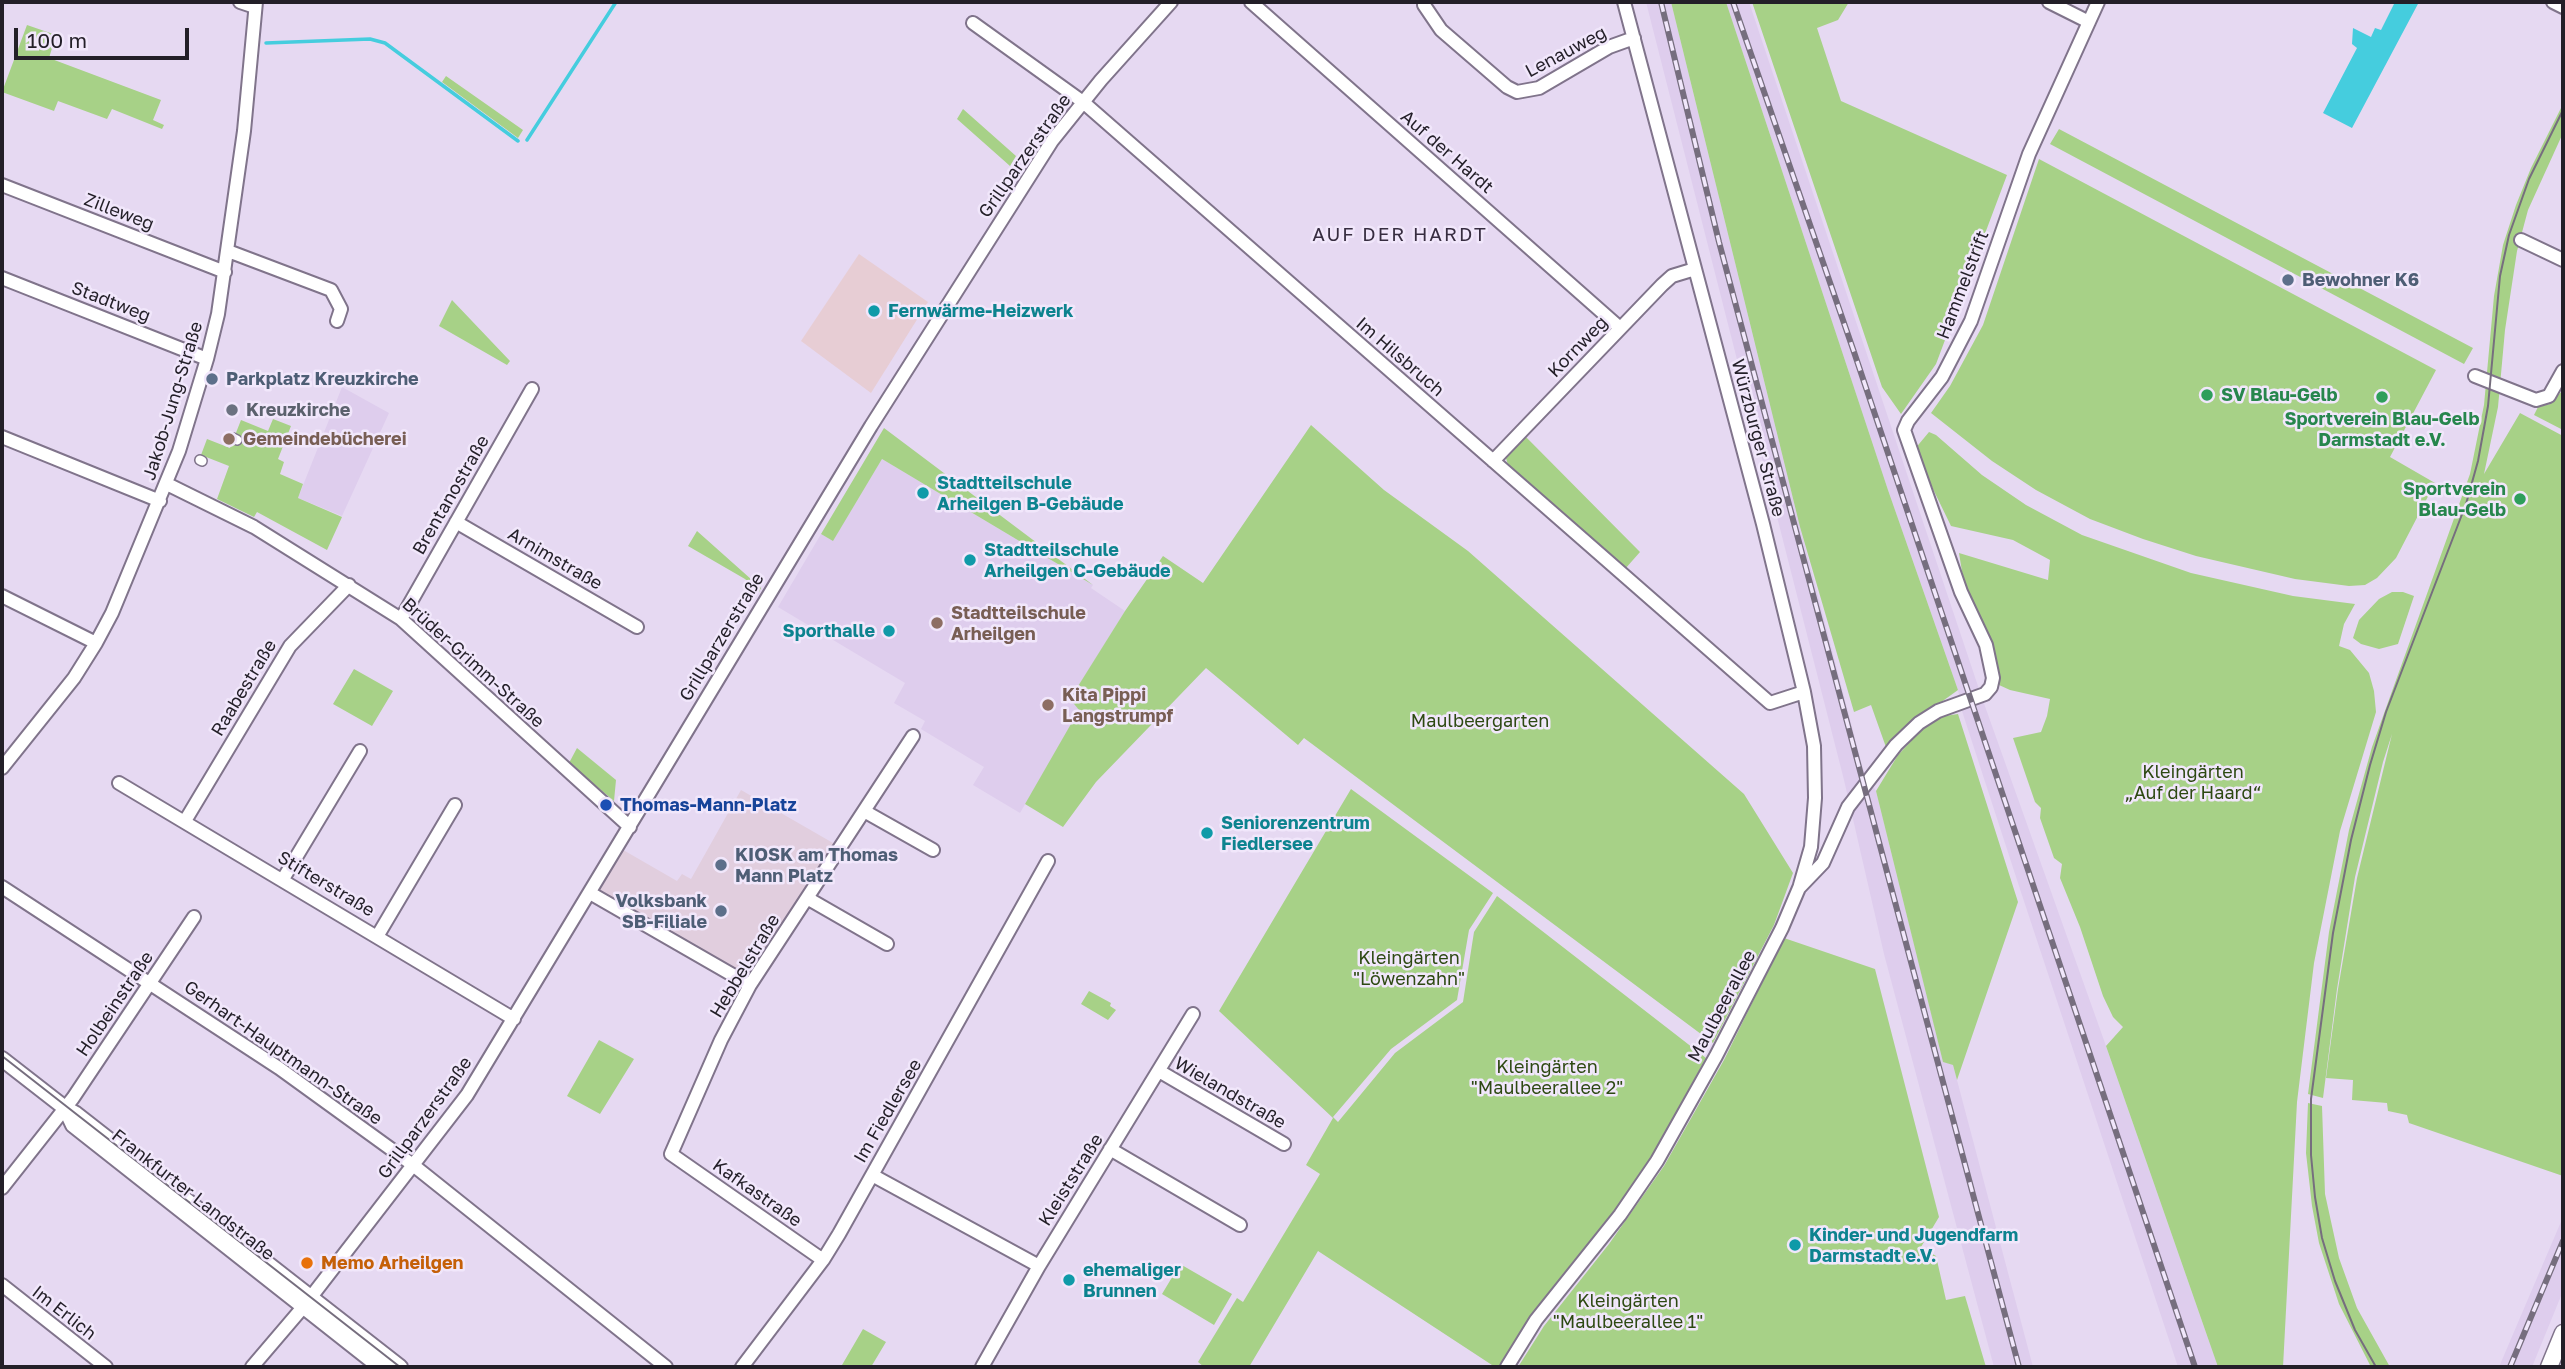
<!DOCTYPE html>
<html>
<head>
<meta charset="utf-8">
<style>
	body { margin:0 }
	#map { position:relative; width:2565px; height:1369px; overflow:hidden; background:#e6d9f2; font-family:"Golos Text",sans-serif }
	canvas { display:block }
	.frame { position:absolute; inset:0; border:4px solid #231f28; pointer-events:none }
	.scale { position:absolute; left:14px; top:28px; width:175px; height:32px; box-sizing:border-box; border:4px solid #231f28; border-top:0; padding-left:9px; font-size:21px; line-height:24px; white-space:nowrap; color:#231f28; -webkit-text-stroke:5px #f1e7fb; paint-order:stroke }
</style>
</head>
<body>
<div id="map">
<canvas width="2565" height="1369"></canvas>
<div class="frame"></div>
<div class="scale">100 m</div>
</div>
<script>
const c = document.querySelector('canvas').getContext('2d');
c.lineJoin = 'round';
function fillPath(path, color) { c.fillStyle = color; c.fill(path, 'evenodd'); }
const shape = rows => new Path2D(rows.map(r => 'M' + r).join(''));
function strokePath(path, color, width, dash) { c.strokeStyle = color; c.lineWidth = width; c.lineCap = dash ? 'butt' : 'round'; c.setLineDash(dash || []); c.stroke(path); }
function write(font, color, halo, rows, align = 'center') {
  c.font = font + ' "Golos Text",sans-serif'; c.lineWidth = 5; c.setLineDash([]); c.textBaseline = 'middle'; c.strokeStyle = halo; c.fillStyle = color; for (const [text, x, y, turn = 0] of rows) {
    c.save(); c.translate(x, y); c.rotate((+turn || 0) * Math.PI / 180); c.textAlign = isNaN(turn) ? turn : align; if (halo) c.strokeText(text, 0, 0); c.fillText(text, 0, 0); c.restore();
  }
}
fillPath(shape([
	[741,790,840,847,750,985,590,893,618,847,677,881,682,874,691,879]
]), '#e1cede');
fillPath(shape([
	[859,254,928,302,871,393,801,341]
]), '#e7cdd4');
fillPath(shape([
	[1646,2,1671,2,1800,527,1863,769,1876,791,1943,1061,1953,1065,2033,1367,1994,1367,1884,954,1844,780],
	[1726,2,1749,2,1981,695,2106,1046,2218,1367,2178,1367,2017,880,1962,711,1958,690,1888,490],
	[342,387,389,413,342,516,298,498],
	[882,459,1093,585,1091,588,1125,611,1071,699,1080,710,1020,813,973,785,984,767,921,729,925,721,894,703,905,683,778,607,821,534,833,540],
	[2563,1217,2563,1291,2532,1367,2499,1367]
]), '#decded');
fillPath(shape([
	[1671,2,1726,2,1888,490,1958,690,1926,713,1887,750,1871,705,1854,712,1800,527],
	[1752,2,1849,2,1838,20,1817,28,1841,101,2007,175,1936,364,1901,414,1882,387],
	[27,25,56,35,49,58,161,100,153,120,164,125,162,129,112,109,107,119,58,101,54,111,2,92],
	[446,76,523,130,518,138,442,82],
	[2563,104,2563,133,2528,210,2517,251,2505,330,2498,407,2484,474,2520,413,2563,436,2563,1176,2409,1123,2407,1115,2388,1111,2387,1103,2352,1100,2353,1080,2326,1078,2338,989,2357,878,2392,734,2383,762,2355,877,2337,989,2323,1098,2308,1094,2329,932,2349,830,2372,747,2470,474,2484,405,2494,296,2503,245,2516,205,2531,168],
	[963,109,1016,156,1010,166,957,119],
	[2059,129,2473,348,2464,364,2050,144],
	[2039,159,2436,370,2390,457,2435,483,2396,558,2377,578,2365,585,2349,586,2295,579,2196,556,2143,539,2090,519,2036,490,1992,461,1931,413,1950,386,1983,325],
	[452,300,510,361,507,365,439,326],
	[2562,391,2563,391,2563,430,2534,415,2538,407,2550,404],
	[273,419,291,426,278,459,284,462,280,474,303,484,298,498,342,517,327,550,257,512,254,517,217,499,229,466,201,455,207,439,230,448,241,420,268,431],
	[1311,425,1384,490,1468,551,1744,794,1793,873,1774,925,1713,1043,1304,738,1298,745,1206,668,1096,782,1063,827,1025,804,1079,710,1070,699,1125,611,1163,556,1203,583],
	[884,428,1093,585,882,459,833,541,821,534],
	[1929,432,1936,435,1982,475,2026,505,2082,535,2191,573,2293,596,2355,604,2344,624,2339,646,2350,650,2369,673,2374,691,2376,712,2340,831,2314,963,2297,1102,2283,1367,2218,1367,2106,1046,2123,1027,2113,1017,2103,996,2080,927,2060,878,2062,864,2054,858,2040,818,2041,808,2035,802,2013,738,2041,732,2047,716,2050,699,2010,690,1999,685,1998,674,1965,590,1959,553,2048,580,2050,560,2013,540,1951,526,1914,450],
	[1524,435,1640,552,1625,569,1508,465,1505,455],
	[697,531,761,588,759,592,745,579,688,546],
	[2392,592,2403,592,2414,596,2398,644,2379,649,2361,644,2353,638,2359,620,2379,599],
	[354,669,393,691,372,726,333,704],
	[1958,714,2018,902,1957,1080,1953,1065,1943,1062,1876,791,1898,755,1928,723,1938,717],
	[577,748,616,780,614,801,569,763],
	[1351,789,1493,893,1469,930,1457,1000,1391,1049,1333,1117,1338,1122,1395,1053,1463,1002,1474,932,1497,896,1706,1058,1651,1158,1615,1211,1530,1316,1500,1367,1495,1367,1318,1251,1249,1367,1204,1367,1198,1362,1237,1298,1243,1302,1320,1174,1306,1165,1333,1118,1219,1011],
	[1784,938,1875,969,1939,1217,1921,1247,1936,1256,1946,1300,1965,1296,1986,1367,1518,1367,1544,1326,1609,1244,1664,1166,1724,1060],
	[1089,991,1111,1003,1110,1006,1116,1010,1108,1020,1081,1004],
	[599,1040,634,1059,600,1114,567,1096],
	[2308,1103,2322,1106,2325,1194,2339,1258,2357,1308,2390,1367,2371,1367,2339,1304,2319,1243,2312,1206,2306,1153],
	[1180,1264,1232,1294,1214,1325,1162,1294],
	[863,1329,886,1342,871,1367,846,1367,842,1365]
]), '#a7d187');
fillPath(shape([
	[2395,2,2419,2,2352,128,2323,113,2357,48,2352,44,2353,28,2371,37,2375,28,2381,30]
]), '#45cdde');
strokePath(shape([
	[266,43,370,39,385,43,518,141],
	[527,140,616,2]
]), '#45cdde', 3.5);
const pedestrian = shape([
	[233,438,237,440],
	[200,460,202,461]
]);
const minor = shape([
	[240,2,255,7],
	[1251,2,1620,328],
	[1624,2,1763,524,1804,692,1814,746,1815,798,1811,847,1800,885],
	[2049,2,2089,22],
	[2553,2,2563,7],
	[1424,5,1441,30,1507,87,1517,92,1539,88,1609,47,1634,38],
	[973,23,1083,102,1770,703,1804,692],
	[2,185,225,272],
	[2521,240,2563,260],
	[228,251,331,290,341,309,337,321],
	[2,278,207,359],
	[2475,376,2536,400,2549,396,2563,371],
	[2,437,160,501],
	[1493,461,1662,285,1672,276,1695,269],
	[167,484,254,527,401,619,630,827],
	[456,522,637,627],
	[2,596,96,643],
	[401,619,532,389],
	[2,768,74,678,96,643,112,613,179,451,207,359,218,314,244,131,256,2],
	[119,783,514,1019],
	[864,811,933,850],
	[185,821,290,646,349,585],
	[283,879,360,751],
	[2,887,279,1068,413,1165,666,1367],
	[590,893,750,985],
	[807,898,887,944],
	[378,935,455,805],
	[1159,1071,1284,1144],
	[1110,1149,1240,1225],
	[872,1175,1039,1266],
	[2,1188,73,1098,194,917],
	[823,1260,671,1154,721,1040,750,985,913,736],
	[2,1285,106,1367],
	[311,1297,467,1095,871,426,1052,141,1101,80,1171,2],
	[252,1367,304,1306],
	[742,1367,823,1260,839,1234,1048,861],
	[982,1367,1039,1266,1193,1014],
	[1507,1367,1536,1320,1620,1215,1657,1161,1716,1056,1782,928,1799,888,1823,863,1848,807,1896,745,1919,723,1938,711,1985,694,1991,687,1993,678,1986,645,1961,592,1904,430,1908,421,1942,377,1971,321,2029,154,2098,2]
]);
const tertiary = shape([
	[2,1059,65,1108,76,1114,400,1367],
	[65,1108,73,1125,380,1367]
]);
const secondary = shape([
	[2549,1367,2563,1333]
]);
strokePath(pedestrian, '#80748b', 12);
strokePath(minor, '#80748b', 16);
strokePath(tertiary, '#80748b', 18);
strokePath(secondary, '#80748b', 19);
strokePath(pedestrian, '#fff', 9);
strokePath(minor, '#fff', 12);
strokePath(tertiary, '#fff', 14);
strokePath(secondary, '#fff', 16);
strokePath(shape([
	[2,1056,400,1367],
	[2376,1367,2355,1330,2335,1281,2322,1238,2315,1197,2311,1155,2311,1099,2333,933,2351,840,2370,765,2386,712,2466,504,2478,461,2488,406,2500,276,2509,235,2529,179,2563,110]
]), '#766e7e', 2);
const rail = shape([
	[1661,2,1719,242,2019,1367],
	[1733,2,1854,352,2195,1367],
	[2510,1367,2563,1241]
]);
strokePath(rail, '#766e7e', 6);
strokePath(rail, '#f1e7fb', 3.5, [10]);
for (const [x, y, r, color] of [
	[2288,280,7,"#5c6f8a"],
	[874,311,7,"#0f9aa8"],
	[212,379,7,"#5c6f8a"],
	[2207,395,7,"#2e9e5b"],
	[2382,397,7,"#2e9e5b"],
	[232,410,7,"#6b7280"],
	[229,439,7,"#8d6e63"],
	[923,493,7,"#0f9aa8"],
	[2520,499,7,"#2e9e5b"],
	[970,560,7,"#0f9aa8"],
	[937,623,7,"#8d6e63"],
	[889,631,7,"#0f9aa8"],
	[1048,705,7,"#8d6e63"],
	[606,805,7,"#1a4fb4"],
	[1207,833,7,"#0f9aa8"],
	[721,865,7,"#5c6f8a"],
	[721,911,7,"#5c6f8a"],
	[1795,1245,7,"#0f9aa8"],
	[307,1263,7,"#e8710a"],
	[1069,1280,7,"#0f9aa8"]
]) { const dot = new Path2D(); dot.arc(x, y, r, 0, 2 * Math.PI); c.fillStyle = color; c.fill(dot); strokePath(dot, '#f1e7fb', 2.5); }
write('18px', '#231f28', '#f1e7fb', [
	["Lenauweg",1566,52,-28],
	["Auf der Hardt",1447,152,41],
	["Grillparzerstraße",1025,156,-55],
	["Zilleweg",119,212,21],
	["Hammelstrift",1963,285,-69],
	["Stadtweg",111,302,21],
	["Kornweg",1578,347,-46],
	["Im Hilsbruch",1400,357,41],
	["Jakob-Jung-Straße",173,401,-73],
	["Würzburger Straße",1758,438,75],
	["Brentanostraße",451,495,-60],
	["Arnimstraße",555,559,30],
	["Grillparzerstraße",722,637,-59],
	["Brüder-Grimm-Straße",473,663,42],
	["Raabestraße",244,688,-59],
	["Stifterstraße",326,884,31],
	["Hebbelstraße",745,966,-59],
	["Holbeinstraße",115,1004,-56],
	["Maulbeerallee",1722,1006,-62],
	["Gerhart-Hauptmann-Straße",283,1053,35],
	["Wielandstraße",1230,1093,30],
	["Im Fiedlersee",888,1111,-60],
	["Grillparzerstraße",425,1118,-54],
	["Kleiststraße",1071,1180,-58],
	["Kafkastraße",757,1193,35],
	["Frankfurter Landstraße",193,1195,38],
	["Im Erlich",64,1313,38]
]);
write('bold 18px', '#4e5e75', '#f1e7fb', [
	["Bewohner K6",2302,280],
	["Parkplatz Kreuzkirche",226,379],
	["KIOSK am Thomas",735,855],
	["Mann Platz",735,876],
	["Volksbank",707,901,"right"],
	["SB-Filiale",707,922,"right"]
], 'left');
write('bold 18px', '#0d838f', '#f1e7fb', [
	["Fernwärme-Heizwerk",888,311],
	["Stadtteilschule",937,483],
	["Arheilgen B-Gebäude",937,504],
	["Stadtteilschule",984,550],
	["Arheilgen C-Gebäude",984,571],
	["Sporthalle",875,631,"right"],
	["Seniorenzentrum",1221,823],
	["Fiedlersee",1221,844],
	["Kinder- und Jugendfarm",1809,1235],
	["Darmstadt e.V.",1809,1256],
	["ehemaliger",1083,1270],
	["Brunnen",1083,1291]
], 'left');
write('bold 18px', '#27864d', '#f1e7fb', [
	["SV Blau-Gelb",2221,395],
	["Sportverein Blau-Gelb",2382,419,"center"],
	["Darmstadt e.V.",2382,440,"center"],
	["Sportverein",2506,489,"right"],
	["Blau-Gelb",2506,510,"right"]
], 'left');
write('bold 18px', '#5b616d', '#f1e7fb', [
	["Kreuzkirche",246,410]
], 'left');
write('bold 18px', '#785e54', '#f1e7fb', [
	["Gemeindebücherei",243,439],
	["Stadtteilschule",951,613],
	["Arheilgen",951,634],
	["Kita Pippi",1062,695],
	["Langstrumpf",1062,716]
], 'left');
write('18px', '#2d4912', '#f1e7fb', [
	["Maulbeergarten",1480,721],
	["Kleingärten",2193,772],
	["„Auf der Haard“",2193,793],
	["Kleingärten",1409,958],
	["\"Löwenzahn\"",1409,979],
	["Kleingärten",1547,1067],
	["\"Maulbeerallee 2\"",1547,1088],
	["Kleingärten",1628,1301],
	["\"Maulbeerallee 1\"",1628,1322]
]);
write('bold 18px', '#164399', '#f1e7fb', [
	["Thomas-Mann-Platz",620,805]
], 'left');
write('bold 18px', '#c56008', '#f1e7fb', [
	["Memo Arheilgen",321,1263]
], 'left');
c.letterSpacing = '2px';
write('19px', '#372d40', '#f1e7fb', [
	["AUF DER HARDT",1400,235]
]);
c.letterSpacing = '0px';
</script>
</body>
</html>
